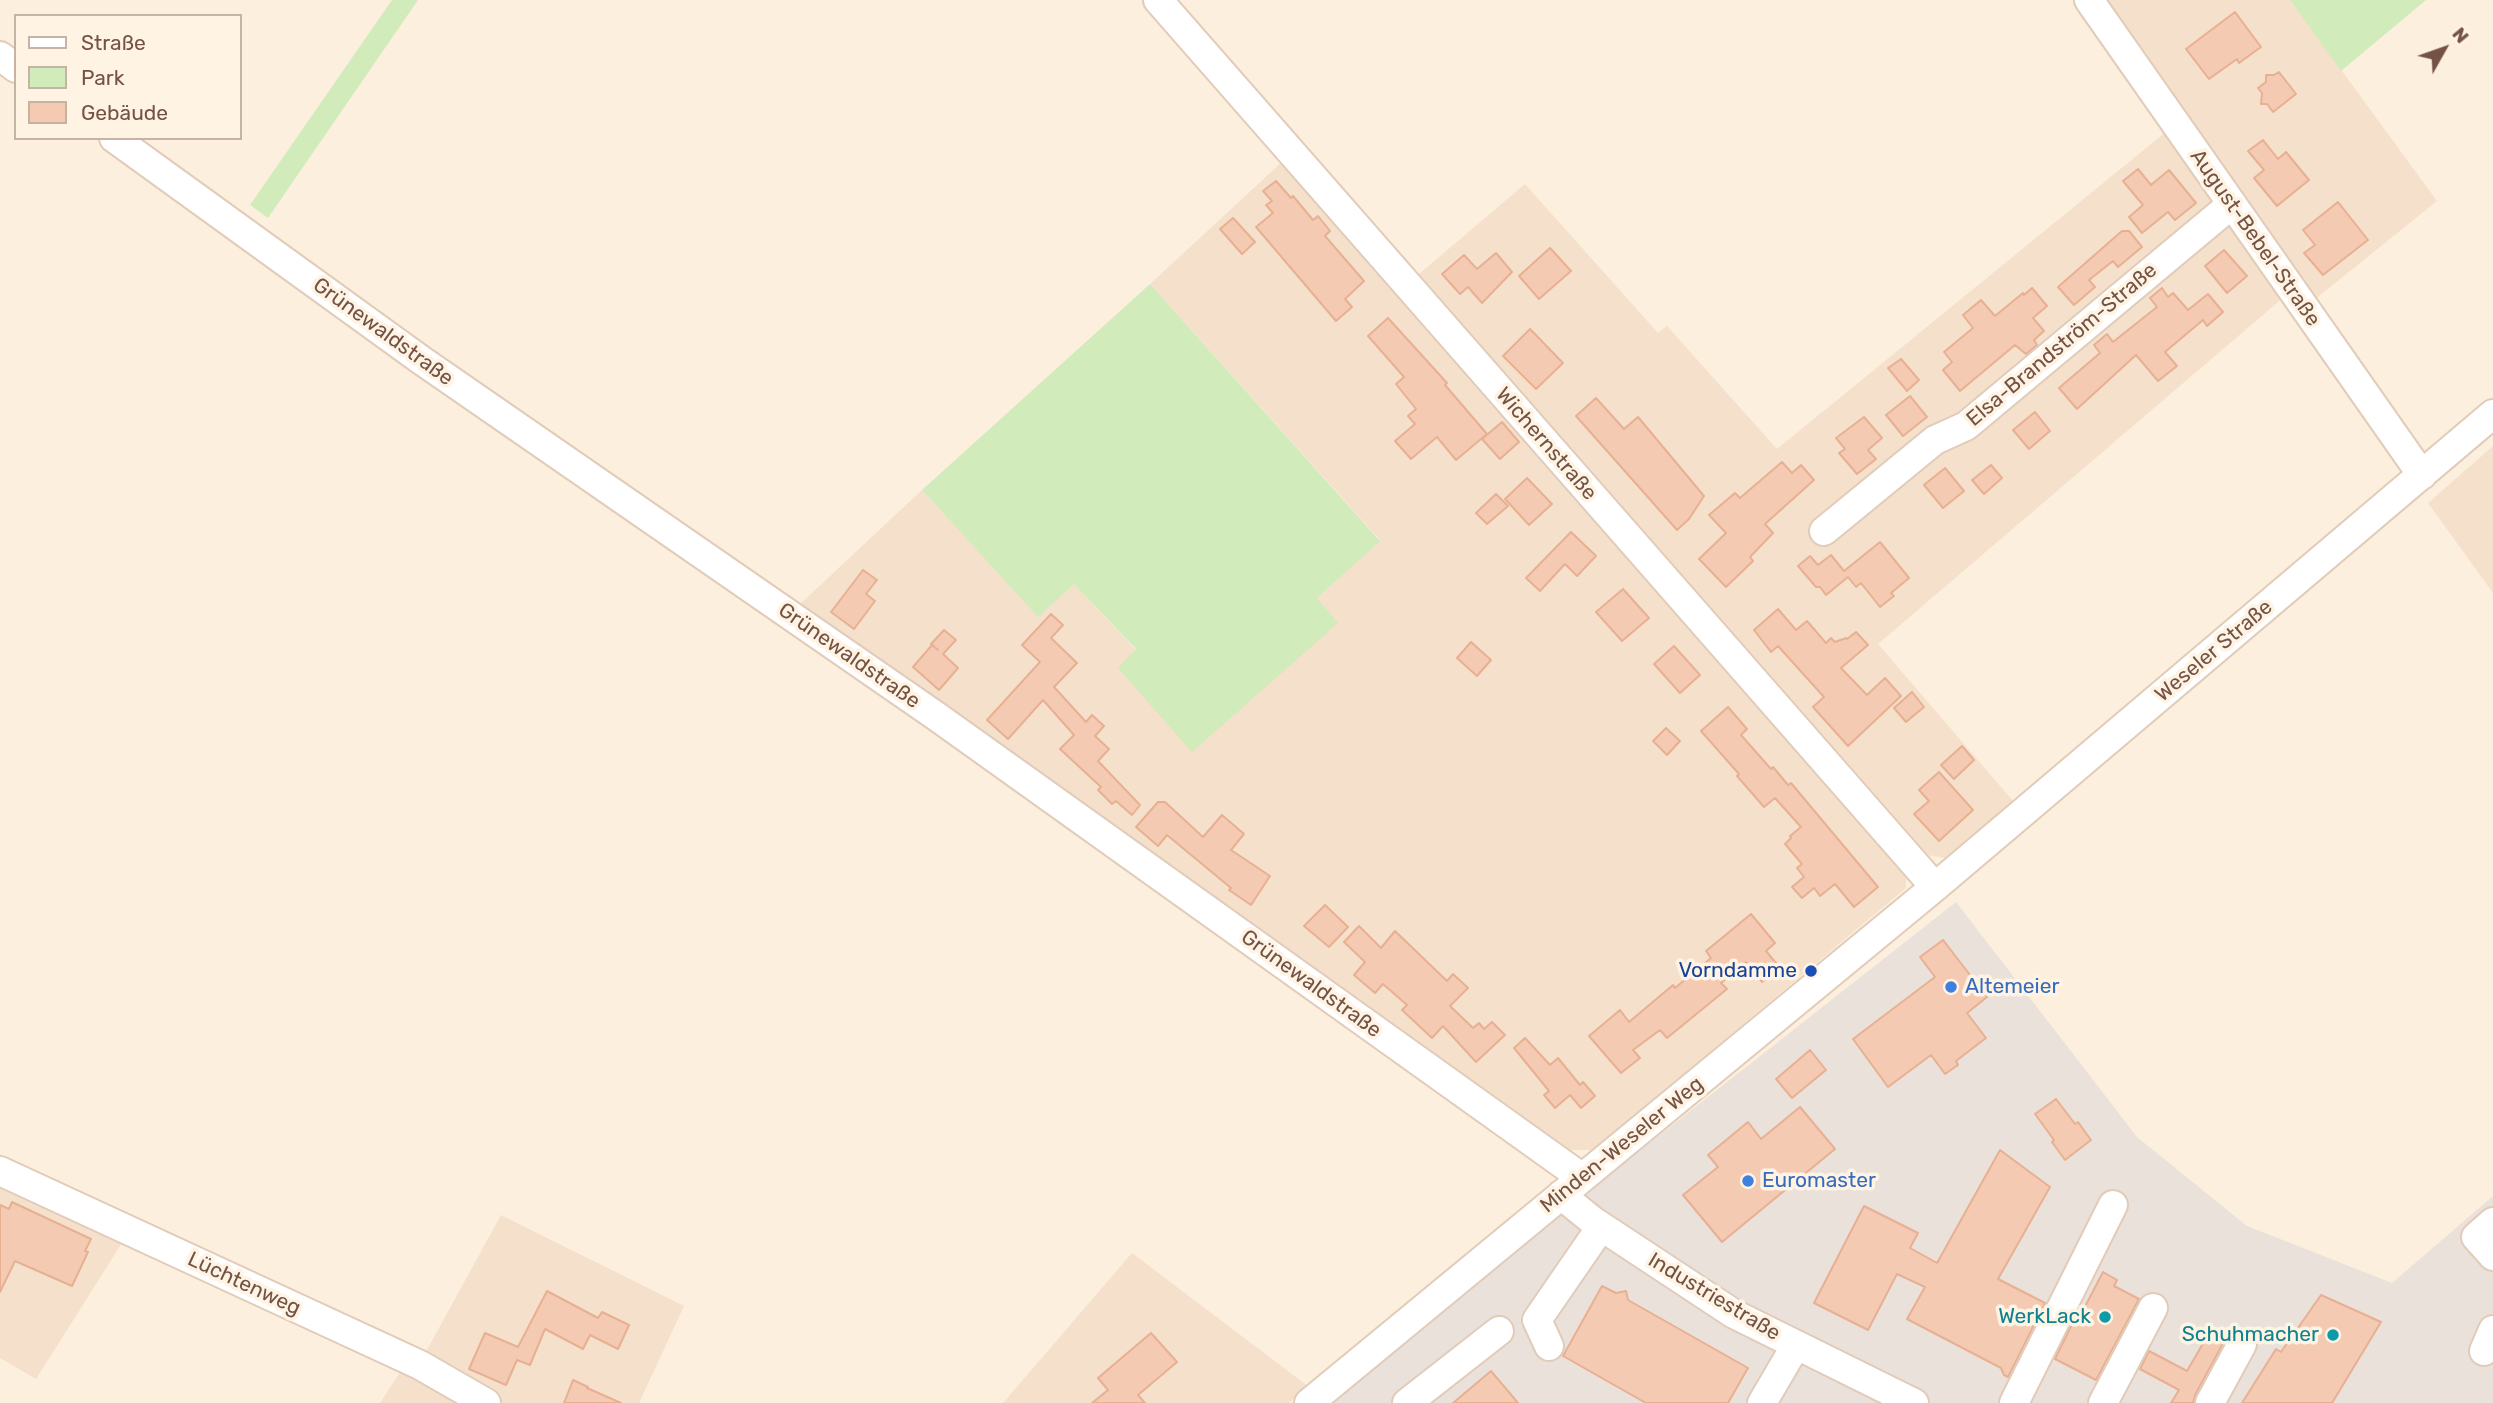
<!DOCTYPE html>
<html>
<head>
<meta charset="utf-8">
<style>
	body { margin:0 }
	#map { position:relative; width:2493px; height:1403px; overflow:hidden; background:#fdefdd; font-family:Rubik,sans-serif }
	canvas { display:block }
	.legend { position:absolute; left:14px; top:14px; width:228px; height:126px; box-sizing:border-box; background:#fff3e4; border:2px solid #c7b3a4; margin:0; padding:9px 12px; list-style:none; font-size:21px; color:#745345 }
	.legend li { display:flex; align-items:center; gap:14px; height:35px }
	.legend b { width:35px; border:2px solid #c7b3a4 }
	.north { position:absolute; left:2409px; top:14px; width:70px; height:70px; -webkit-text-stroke:5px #fff3e4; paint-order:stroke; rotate:50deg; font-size:19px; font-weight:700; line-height:28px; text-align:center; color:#745345 }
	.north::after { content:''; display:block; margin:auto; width:24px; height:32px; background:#745345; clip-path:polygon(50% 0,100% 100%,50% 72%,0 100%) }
</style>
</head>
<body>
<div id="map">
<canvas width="2493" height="1403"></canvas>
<ul class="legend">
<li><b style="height:9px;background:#fff"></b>Straße</li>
<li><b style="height:19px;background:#d1ebbb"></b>Park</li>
<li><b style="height:19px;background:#f4cab3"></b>Gebäude</li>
</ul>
<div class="north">N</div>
</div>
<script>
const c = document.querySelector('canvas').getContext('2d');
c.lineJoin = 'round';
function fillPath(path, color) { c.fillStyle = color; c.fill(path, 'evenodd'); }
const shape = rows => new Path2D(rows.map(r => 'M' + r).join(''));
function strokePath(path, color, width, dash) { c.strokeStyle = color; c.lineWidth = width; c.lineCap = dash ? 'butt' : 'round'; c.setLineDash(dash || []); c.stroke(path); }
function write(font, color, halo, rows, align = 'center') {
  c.font = font + ' Rubik,sans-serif'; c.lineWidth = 7; c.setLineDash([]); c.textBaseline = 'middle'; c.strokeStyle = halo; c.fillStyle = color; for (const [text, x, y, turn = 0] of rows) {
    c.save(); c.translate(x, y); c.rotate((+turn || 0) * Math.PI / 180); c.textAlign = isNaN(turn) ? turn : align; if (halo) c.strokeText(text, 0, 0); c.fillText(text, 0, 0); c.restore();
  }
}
fillPath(shape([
	[2107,0,2290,0,2437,201,2314,300],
	[2167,131,2284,297,1878,644,2013,801,1945,858,1928,855,1419,274,1525,184,1658,333,1667,326,1777,449],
	[1283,161,1906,868,1906,888,1593,1150,1568,1150,799,605,922,490,1038,616,1074,584,1136,650,1119,668,1337,623,1317,598,1380,540,1150,284],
	[2493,446,2493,593,2428,503],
	[0,1178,127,1235,36,1379,0,1358],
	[501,1215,684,1306,639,1403,380,1403,406,1363,417,1368],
	[1132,1253,1309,1387,1289,1403,1003,1403]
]), '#f5e0cb');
fillPath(shape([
	[1956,902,2137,1137,2247,1226,2392,1283,2493,1196,2493,1403,1331,1403,1610,1174]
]), '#eae1da');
fillPath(shape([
	[392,0,418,0,268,218,250,205],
	[2290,0,2426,0,2341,71],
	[1150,284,1380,541,1317,598,1338,623,1192,752,1118,668,1136,649,1074,584,1038,617,922,490]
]), '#d1ebbb');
const building = shape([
	[2235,12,2261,47,2239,63,2237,59,2209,79,2186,49,2235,12],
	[2279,72,2296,94,2273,112,2267,104,2261,104,2262,93,2258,88,2266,82,2266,75,2274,75,2279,72],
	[2263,140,2278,159,2286,152,2309,180,2277,206,2254,178,2264,170,2248,151,2263,140],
	[2138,169,2151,185,2169,170,2196,203,2175,220,2168,212,2142,233,2129,217,2143,205,2123,181,2138,169],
	[1276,181,1291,198,1293,196,1313,220,1318,216,1330,231,1325,236,1364,281,1345,299,1352,307,1336,321,1256,227,1273,213,1266,205,1272,201,1263,191,1276,181],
	[2338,202,2368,240,2323,275,2304,253,2315,245,2303,230,2338,202],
	[1233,218,1255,242,1242,254,1220,229,1233,218],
	[2122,231,2129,231,2142,247,2118,267,2113,261,2089,280,2095,287,2074,305,2058,287,2122,231],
	[1550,248,1571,271,1539,299,1519,276,1550,248],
	[2224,250,2247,276,2227,293,2205,266,2224,250],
	[1496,253,1512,272,1482,303,1468,287,1460,294,1442,274,1464,255,1477,269,1496,253],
	[2032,288,2047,306,2033,318,2044,331,2034,340,2037,345,2026,354,2015,345,1960,391,1943,370,1952,362,1944,352,1973,328,1963,315,1981,300,1995,316,2023,293,2024,295,2032,288],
	[2162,288,2168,297,2173,293,2188,310,2208,294,2223,312,2207,326,2203,320,2165,352,2177,366,2158,381,2136,355,2077,409,2059,388,2100,353,2094,345,2107,334,2113,342,2157,307,2150,298,2162,288],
	[1388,318,1447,383,1445,385,1487,434,1456,460,1437,437,1411,459,1395,441,1415,424,1408,416,1416,409,1396,384,1404,377,1368,336,1388,318],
	[1530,329,1563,363,1536,389,1503,356,1530,329],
	[1901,359,1919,380,1907,391,1888,368,1901,359],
	[1910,396,1927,417,1903,436,1886,415,1910,396],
	[1596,398,1624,429,1638,417,1704,496,1689,519,1677,530,1576,416,1596,398],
	[2035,412,2050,431,2029,449,2013,430,2035,412],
	[1864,417,1882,438,1868,450,1876,459,1857,474,1839,453,1845,449,1836,438,1864,417],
	[1502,422,1519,442,1500,459,1482,439,1502,422],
	[1782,462,1792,473,1801,465,1814,480,1765,524,1773,533,1750,557,1753,561,1726,587,1699,559,1726,533,1709,515,1735,493,1740,498,1782,462],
	[1991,465,2002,478,1984,494,1972,480,1991,465],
	[1945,468,1964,491,1943,508,1924,485,1945,468],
	[1527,478,1552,504,1529,525,1505,499,1527,478],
	[1496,494,1508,506,1487,524,1476,513,1496,494],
	[1571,532,1596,556,1577,576,1565,564,1540,591,1526,578,1571,532],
	[1880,542,1909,578,1891,593,1894,596,1880,607,1861,583,1856,587,1848,577,1826,595,1820,587,1816,587,1798,566,1810,556,1818,565,1831,555,1844,571,1880,542],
	[863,570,877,580,866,594,875,601,854,629,831,612,863,570],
	[1623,589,1649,618,1622,641,1596,612,1623,589],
	[1778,609,1796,630,1807,621,1826,643,1831,638,1835,642,1846,638,1847,639,1856,632,1868,645,1841,668,1867,695,1885,678,1901,696,1848,746,1813,707,1824,697,1778,646,1771,652,1754,630,1778,609],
	[1051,614,1063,625,1051,638,1077,663,1054,687,1086,722,1092,715,1104,726,1095,736,1109,749,1098,761,1140,805,1132,815,1116,801,1112,804,1098,790,1101,787,1060,749,1074,735,1043,700,1008,739,987,720,1040,662,1022,645,1051,614],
	[944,630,956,640,943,654,958,668,939,690,913,667,932,645,938,650,931,644,944,630],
	[1471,642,1491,660,1477,676,1457,658,1471,642],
	[1674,646,1700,675,1680,693,1654,664,1674,646],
	[1912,692,1924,707,1906,722,1894,708,1912,692],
	[1728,707,1747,729,1741,735,1771,769,1773,767,1788,785,1791,783,1878,887,1854,907,1835,884,1820,896,1814,888,1802,898,1792,887,1804,877,1797,868,1802,864,1785,844,1791,838,1790,836,1801,827,1775,798,1764,807,1737,776,1739,774,1701,731,1728,707],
	[1666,728,1680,741,1667,755,1653,741,1666,728],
	[1962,746,1974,760,1954,779,1941,765,1962,746],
	[1939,772,1973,810,1939,841,1914,814,1929,801,1919,790,1939,772],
	[1158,802,1165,802,1203,837,1222,815,1244,834,1231,850,1270,876,1251,905,1229,890,1231,888,1167,835,1158,846,1136,827,1158,802],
	[1325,905,1348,927,1329,947,1304,926,1325,905],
	[1751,914,1775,943,1766,951,1780,968,1762,982,1746,962,1721,983,1727,989,1667,1038,1660,1030,1633,1050,1640,1058,1621,1073,1589,1036,1620,1010,1629,1022,1673,985,1675,988,1711,958,1706,951,1751,914],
	[1359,926,1381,948,1395,931,1447,981,1453,974,1468,988,1450,1006,1473,1028,1479,1023,1484,1029,1492,1022,1505,1035,1476,1062,1443,1026,1432,1038,1402,1010,1407,1005,1383,984,1375,993,1354,975,1365,962,1344,942,1359,926],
	[1943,940,1987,997,1967,1013,1986,1038,1956,1061,1958,1065,1945,1074,1931,1055,1888,1087,1853,1039,1935,977,1920,957,1943,940],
	[1525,1038,1550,1065,1558,1058,1580,1085,1583,1082,1595,1096,1581,1108,1570,1095,1555,1108,1544,1095,1549,1091,1514,1048,1525,1038],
	[1810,1050,1826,1070,1792,1098,1776,1079,1810,1050],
	[2056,1099,2075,1124,2078,1122,2091,1140,2065,1160,2052,1142,2054,1140,2035,1114,2056,1099],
	[1800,1107,1835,1149,1722,1242,1683,1195,1718,1167,1708,1155,1748,1122,1761,1139,1800,1107],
	[2000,1150,2050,1187,1998,1279,2045,1303,2008,1377,2004,1375,2001,1368,1907,1319,1925,1287,1897,1274,1868,1330,1814,1303,1864,1206,1918,1233,1910,1248,1937,1263,2000,1150],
	[12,1202,91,1239,85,1251,88,1252,72,1286,15,1261,0,1292,0,1205,9,1209,12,1202],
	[2103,1272,2117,1280,2114,1286,2139,1299,2096,1380,2055,1359,2075,1318,2078,1320,2103,1272],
	[1602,1286,1616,1293,1626,1291,1628,1300,1748,1368,1728,1403,1646,1403,1563,1356,1602,1286],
	[547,1291,598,1318,602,1312,629,1325,618,1349,590,1335,583,1349,545,1329,530,1365,517,1360,506,1385,469,1369,485,1333,518,1347,547,1291],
	[2321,1295,2381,1322,2332,1403,2242,1403,2276,1349,2281,1352,2321,1295],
	[2212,1328,2227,1336,2195,1395,2193,1403,2171,1403,2179,1390,2140,1369,2149,1351,2187,1371,2212,1328],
	[1151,1333,1177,1362,1138,1395,1145,1403,1092,1403,1108,1390,1098,1378,1151,1333],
	[1491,1371,1518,1403,1453,1403,1491,1371],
	[573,1380,588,1387,587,1388,621,1403,564,1403,573,1380]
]);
fillPath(building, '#f4cab3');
strokePath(building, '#e8b092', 2);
const minor = shape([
	[1158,0,1935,887],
	[2089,0,2422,475],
	[0,56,16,68],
	[114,138,421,360,936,716,1581,1177],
	[1824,531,1935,440,1966,426,2232,204],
	[0,1171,420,1365,486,1403],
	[1561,1195,1593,1221,1734,1314,1914,1403],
	[2493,1222,2476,1237,2493,1256],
	[1549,1346,1537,1320,1601,1227],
	[2484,1351,2493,1330],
	[1309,1403,1935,887,2493,414],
	[1407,1403,1499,1331],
	[1762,1403,1796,1345],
	[2014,1403,2113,1205],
	[2103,1403,2153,1308],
	[2210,1403,2242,1344]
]);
strokePath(minor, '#e1cbb9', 32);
strokePath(minor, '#fff', 28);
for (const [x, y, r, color] of [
	[1811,971,7,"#1a4fb4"],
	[1951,987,7,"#3f7fe0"],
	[1748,1181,7,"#3f7fe0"],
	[2105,1317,7,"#0f9aa8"],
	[2333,1335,7,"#0f9aa8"]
]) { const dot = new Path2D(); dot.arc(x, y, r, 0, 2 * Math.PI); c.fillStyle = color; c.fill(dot); strokePath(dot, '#fff3e4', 2.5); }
write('21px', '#745345', '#fff3e4', [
	["August-Bebel-Straße",2255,238,55],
	["Grünewaldstraße",383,332,36],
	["Elsa-Brandström-Straße",2062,345,-40],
	["Wichernstraße",1546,444,49],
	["Weseler Straße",2214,651,-40],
	["Grünewaldstraße",849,656,35],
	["Grünewaldstraße",1311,984,36],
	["Minden-Weseler Weg",1622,1145,-39],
	["Lüchtenweg",244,1284,25],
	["Industriestraße",1714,1297,31]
]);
write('21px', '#164399', '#fff3e4', [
	["Vorndamme",1797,971]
], 'right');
write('21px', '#366cbe', '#fff3e4', [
	["Altemeier",1965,987],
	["Euromaster",1762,1181]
], 'left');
write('21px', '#0d838f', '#fff3e4', [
	["WerkLack",2091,1317],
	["Schuhmacher",2319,1335]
], 'right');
</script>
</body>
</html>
